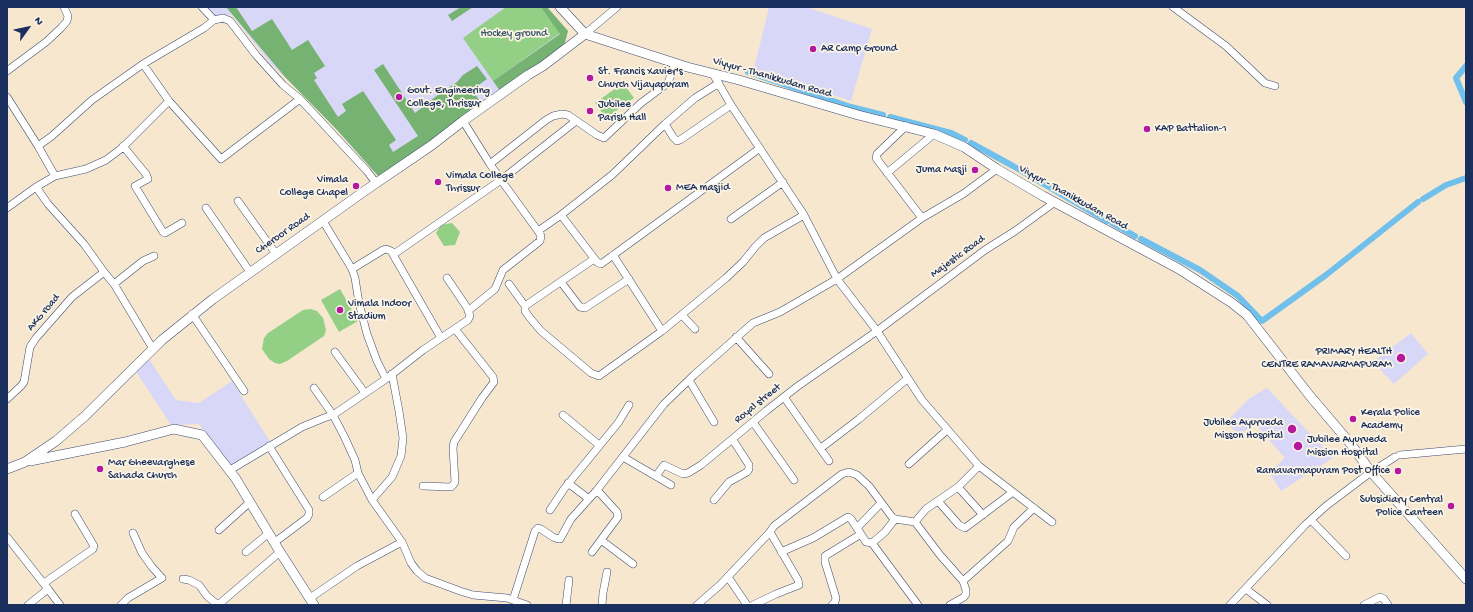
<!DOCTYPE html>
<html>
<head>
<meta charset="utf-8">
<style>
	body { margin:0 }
	#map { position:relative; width:1473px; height:612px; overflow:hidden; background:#f7e7ce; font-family:"Gochi Hand",sans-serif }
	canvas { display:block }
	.frame { position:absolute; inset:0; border:8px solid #1b2f5e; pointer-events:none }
	.north { position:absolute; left:8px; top:8px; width:40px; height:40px; -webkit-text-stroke:3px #fcf5e5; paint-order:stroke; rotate:57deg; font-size:11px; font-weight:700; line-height:16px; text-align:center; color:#1b2f5e }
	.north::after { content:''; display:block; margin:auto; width:14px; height:18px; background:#1b2f5e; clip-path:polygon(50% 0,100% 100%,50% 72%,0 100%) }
</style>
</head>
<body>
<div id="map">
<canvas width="1473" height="612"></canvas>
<div class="frame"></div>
<div class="north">N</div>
</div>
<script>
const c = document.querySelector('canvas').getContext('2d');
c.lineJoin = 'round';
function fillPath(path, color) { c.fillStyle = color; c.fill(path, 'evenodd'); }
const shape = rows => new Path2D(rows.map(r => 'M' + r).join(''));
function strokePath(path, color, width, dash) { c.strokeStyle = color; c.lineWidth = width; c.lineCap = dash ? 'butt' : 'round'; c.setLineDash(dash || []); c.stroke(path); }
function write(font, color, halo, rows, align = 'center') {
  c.font = font + ' "Gochi Hand",sans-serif'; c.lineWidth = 3.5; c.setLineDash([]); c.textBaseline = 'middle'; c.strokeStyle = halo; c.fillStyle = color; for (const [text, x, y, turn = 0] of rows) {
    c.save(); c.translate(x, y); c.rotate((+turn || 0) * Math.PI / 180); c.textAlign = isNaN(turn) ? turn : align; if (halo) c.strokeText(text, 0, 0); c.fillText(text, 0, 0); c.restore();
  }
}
fillPath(shape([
	[203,7,547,7,568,31,564,46,379,177,318,109,271,64,232,15,216,16,209,14],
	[769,7,806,7,872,29,851,101,754,69],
	[1411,333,1428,354,1394,384,1373,362],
	[149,359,176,400,199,403,232,381,271,443,230,469,199,424,171,425,135,370],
	[1267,388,1333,458,1281,491,1269,472,1285,458,1256,425,1238,434,1226,422,1250,398]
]), '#d9d7f7');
fillPath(shape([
	[506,7,541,7,560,33,493,81,463,38],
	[623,83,634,98,606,118,595,103],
	[452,223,460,232,455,245,444,246,436,233,441,225],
	[340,289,358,321,339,332,321,300],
	[311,309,317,311,323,318,326,330,324,336,287,361,280,364,275,363,269,359,262,349,264,338,268,333,303,310]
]), '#93cf84');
fillPath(shape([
	[226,7,236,7,252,31,272,19,292,50,308,40,325,66,314,73,317,78,314,80,338,117,346,111,342,104,363,91,396,140,389,145,393,152,418,136,374,70,383,64,415,113,439,94,457,82,463,75,477,66,487,79,472,90,482,104,379,177,338,131,286,78],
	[461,7,473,7,452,21,448,15],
	[541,7,547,7,568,31,564,46,500,91,493,81,560,34]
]), '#76b272');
strokePath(shape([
	[1466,66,1456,78,1466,102],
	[748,72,851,107,883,115],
	[890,117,951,133,965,140],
	[971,143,1013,166,1107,221],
	[1423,199,1446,185,1466,178],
	[1112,223,1135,236],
	[1141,239,1200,270,1238,296,1262,321,1326,275,1418,202]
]), '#71c0ec', 6);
const minor = shape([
	[202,7,214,20],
	[1173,7,1226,46,1265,83,1275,86],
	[585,34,617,7],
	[143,64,169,101,221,159,300,99],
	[7,71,46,42,61,28,67,21,68,16,64,7],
	[713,74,731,105,804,215,837,279,877,331,922,400,979,466,1052,522],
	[719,83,695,98,665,124,612,175,561,215,597,262,601,264,760,148],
	[7,97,38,146],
	[463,121,490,164,501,180,576,121],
	[665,124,673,137,677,141,680,140,731,105],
	[906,126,877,154,876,158,922,218],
	[123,146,146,174,148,179,135,186,163,232,165,233,182,223],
	[490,164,546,120,553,116,562,114,568,115,597,135,604,138,641,103,668,83,675,63],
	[887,173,934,134],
	[55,176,86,169,106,160,122,148,169,101],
	[36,187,55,176,38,146,52,136,92,100,143,64,204,28,214,20,223,18,230,21,256,55,283,85,300,99,367,171,376,183],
	[238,201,276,254],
	[7,208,36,187,48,204,84,244,104,272,114,284,153,349],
	[206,208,250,272],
	[731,219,783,182],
	[323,221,352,269,383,250,386,249,391,251,441,338],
	[394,254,501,180,538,231,561,215],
	[613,255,662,331],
	[352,269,355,278,359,303,367,334,377,361,386,379],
	[561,282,580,307,585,308,629,279],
	[114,284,143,261,154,256],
	[509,284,525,306,525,311,530,318,541,331,591,373,599,376,662,331,726,278,743,262,755,247,764,238,804,215],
	[525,306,594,259],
	[468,311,495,289,503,270,540,241,541,236,538,231],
	[192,314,244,391],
	[682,315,695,329],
	[736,337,769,374],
	[335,352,365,393],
	[689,380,714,422],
	[314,388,333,415,344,436,355,460,358,473,372,500,402,542,411,563,417,571,425,578,460,591,473,595,507,598,527,605],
	[784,397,829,461],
	[7,399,21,386,24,382,30,347,36,338,72,297,104,272],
	[563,415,599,445],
	[753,422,794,480],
	[269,446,309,510,309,514,307,518,275,542],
	[821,448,859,419,907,379],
	[1400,455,1466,449],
	[623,457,671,485],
	[909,464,947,430],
	[230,470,302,427,324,418,333,415,386,379,423,350,468,320,470,316,468,309,447,278],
	[656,476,664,465,683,474,688,473,701,465,766,411,798,386,877,331,985,250,1015,231,1055,202],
	[568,483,589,499],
	[423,486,451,487,453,485,455,482,453,448,454,442,482,398,494,382,493,377,455,329],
	[958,487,983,515],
	[323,497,358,473],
	[372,500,392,477,401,456,403,438,399,411,392,374],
	[714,500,729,482,747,472,749,469,749,465,733,440],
	[938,501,959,525,965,528,1013,492],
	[550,510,564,489,618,423,629,405],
	[1311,520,1346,556],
	[857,528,881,503],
	[219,530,250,502],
	[7,537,48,589],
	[601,540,633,564],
	[872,543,918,605],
	[246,552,269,533],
	[592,552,618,517,617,512,597,490,664,404,694,375,753,323,780,312,837,279,922,218,963,194,997,169],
	[781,552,813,538,848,517,851,519,866,542,872,543,885,532,895,519],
	[728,577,747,605],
	[183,579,189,580,199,585,207,596,218,605],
	[963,581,1008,541,1014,527,1034,508],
	[44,583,93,549,94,546,75,514],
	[1246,589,1267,605],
	[310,598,357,566,402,542],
	[513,600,535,531,538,528,541,529,553,537,558,539,560,539,571,519,597,490],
	[28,605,48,589,60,605],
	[121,605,128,598,162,578,152,567,142,553,133,533],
	[218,605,280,552],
	[566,605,569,580],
	[602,605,603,593,607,572],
	[697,605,720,585,770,532,774,526,842,474,849,472,857,475,869,486,892,517,895,519,915,522],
	[753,605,776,594,799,585,798,580,770,532],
	[832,605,835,602,836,598,825,562,825,556,861,534],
	[950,605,964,597,966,594,966,590,963,581,940,555,915,522,926,509,958,487,979,466],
	[1230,605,1305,525,1326,506,1371,472,1395,457],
	[1364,605,1380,597,1384,599,1388,605]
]);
const major = shape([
	[560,7,585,34,687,67,739,80,858,115,934,134,964,147,997,169,1043,196,1179,269,1232,303,1247,315,1310,396,1350,443,1371,472,1466,579],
	[30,461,125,442,174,429,202,435,236,479,280,552,314,605],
	[7,469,25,462,56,441,85,416,162,340,213,299,366,190,432,145,463,121,528,75,543,66,585,34]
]);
strokePath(minor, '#3c4b6f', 8);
strokePath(major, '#3c4b6f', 10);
strokePath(minor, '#fff', 7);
strokePath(major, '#fff', 9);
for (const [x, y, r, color] of [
	[813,49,4,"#b5179e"],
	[590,78,4,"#b5179e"],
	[399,97,4,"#b5179e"],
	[590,111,4,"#b5179e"],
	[1147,129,4,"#b5179e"],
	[975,170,4,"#b5179e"],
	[438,182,4,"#b5179e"],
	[356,186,4,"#b5179e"],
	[668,188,4,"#b5179e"],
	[340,310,4,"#b5179e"],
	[1401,358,5,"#b5179e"],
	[1353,419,4,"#b5179e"],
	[1292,429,5,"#b5179e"],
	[1298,446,5,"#b5179e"],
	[100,469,4,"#b5179e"],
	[1398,471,4,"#b5179e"],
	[1451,506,4,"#b5179e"]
]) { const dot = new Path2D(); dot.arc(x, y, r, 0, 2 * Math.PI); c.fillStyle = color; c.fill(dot); strokePath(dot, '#fcf5e5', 1.5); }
write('11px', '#395768', '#fcf5e5', [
	["Hockey ground",514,34]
]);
write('11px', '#1b2f5e', '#fcf5e5', [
	["AR Camp Ground",821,49],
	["St. Francis Xavier's",598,72],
	["Church Vijayapuram",598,85],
	["Govt. Engineering",407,91],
	["College, Thrissur",407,104],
	["Jubilee",598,105],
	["Parish Hall",598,118],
	["KAP Battalion-1",1155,129],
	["Juma Masji",967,170,"right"],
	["Vimala College",446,176],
	["Thrissur",446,189],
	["Vimala",348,180,"right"],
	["College Chapel",348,193,"right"],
	["MEA masjid",676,188],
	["Vimala Indoor",348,304],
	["Stadium",348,317],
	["PRIMARY HEALTH",1392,352,"right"],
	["CENTRE RAMAVARMAPURAM",1392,365,"right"],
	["Kerala Police",1361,413],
	["Academy",1361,426],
	["Jubilee Ayurveda",1283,423,"right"],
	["Misson Hospital",1283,436,"right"],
	["Jubilee Ayurveda",1307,440],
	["Mission Hospital",1307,453],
	["Mar Gheevarghese",108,463],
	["Sahada Church",108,476],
	["Ramavarmapuram Post Office",1390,471,"right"],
	["Subsidiary Central",1443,500,"right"],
	["Police Canteen",1443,513,"right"]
], 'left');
write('11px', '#1b2f5e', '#fcf5e5', [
	["Viyyur - Thanikkudam Road",772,78,16],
	["Viyyur - Thanikkudam Road",1073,198,29],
	["Cheroor Road",283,234,-35],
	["Majestic Road",958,257,-36],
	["AKG road",44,313,-50],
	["Royal street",758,404,-39]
]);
</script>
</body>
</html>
